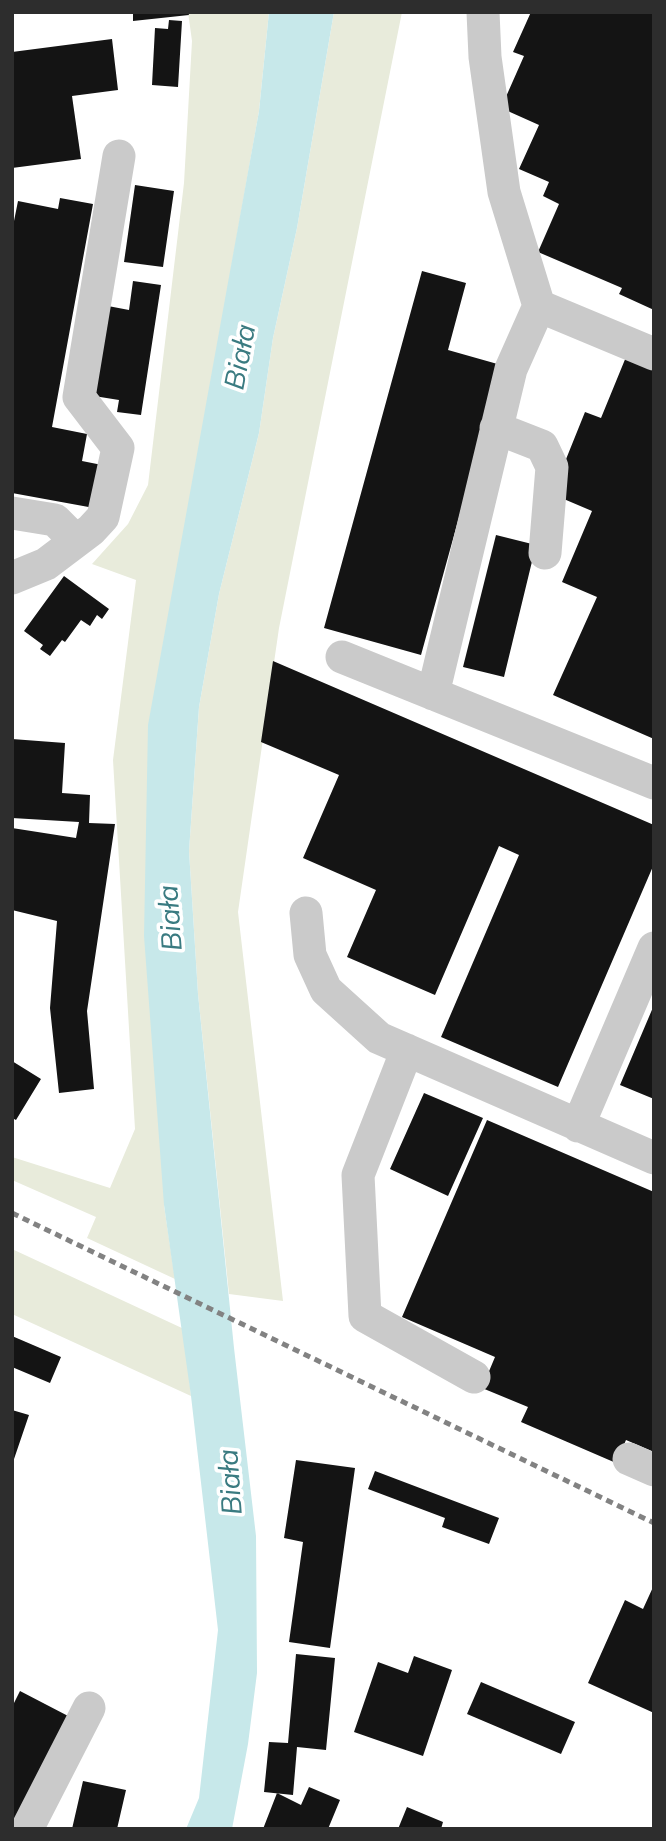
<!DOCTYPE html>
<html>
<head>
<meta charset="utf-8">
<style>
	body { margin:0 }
	#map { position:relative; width:666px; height:1841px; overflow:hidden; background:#fff; font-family:Mulish,sans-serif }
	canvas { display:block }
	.frame { position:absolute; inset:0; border:14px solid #2d2d2d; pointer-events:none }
</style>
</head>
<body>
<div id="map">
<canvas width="666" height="1841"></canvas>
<div class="frame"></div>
</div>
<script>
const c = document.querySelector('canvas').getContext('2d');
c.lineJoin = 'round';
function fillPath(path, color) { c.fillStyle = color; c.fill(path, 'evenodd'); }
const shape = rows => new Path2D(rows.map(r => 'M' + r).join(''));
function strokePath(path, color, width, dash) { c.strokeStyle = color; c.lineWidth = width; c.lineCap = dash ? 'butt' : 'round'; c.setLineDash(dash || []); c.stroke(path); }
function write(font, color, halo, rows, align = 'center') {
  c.font = font + ' Mulish,sans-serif'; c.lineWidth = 7; c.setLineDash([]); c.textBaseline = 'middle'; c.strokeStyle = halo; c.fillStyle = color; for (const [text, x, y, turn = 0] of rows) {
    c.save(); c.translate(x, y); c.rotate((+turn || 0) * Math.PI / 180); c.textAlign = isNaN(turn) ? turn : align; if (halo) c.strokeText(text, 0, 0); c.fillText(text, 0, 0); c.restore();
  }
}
fillPath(shape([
	[188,12,269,12,259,111,201,439,164,1205,175,1279,87,1238,96,1217,12,1180,12,1157,110,1188,135,1129,113,760,136,580,92,564,128,524,148,485,184,183,192,41],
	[334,12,402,12,279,628,238,912,283,1301,229,1294,198,994,189,851,199,707,219,594,259,433,273,338,297,228],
	[12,1249,184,1329,191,1396,12,1314]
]), '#e8ebdb');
fillPath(shape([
	[269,12,334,12,297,228,273,338,259,433,219,594,199,707,189,851,198,994,234,1348,256,1536,257,1673,248,1744,232,1829,186,1829,199,1798,218,1630,191,1396,164,1205,144,936,148,725,259,111]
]), '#c7e8ea');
fillPath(shape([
	[133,12,188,12,189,15,133,21],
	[531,12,654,12,654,310,619,294,622,288,538,252,559,204,543,196,549,182,519,169,539,125,501,108,524,56,513,52],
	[169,20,182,21,178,87,152,85,155,28,168,29],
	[112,39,118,90,72,96,81,159,12,168,12,52],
	[135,185,174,191,163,267,124,262],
	[60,198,93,204,52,427,87,434,82,461,102,465,94,508,12,493,12,231,18,201,58,209],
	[422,271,466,283,448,350,501,365,421,655,324,628],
	[133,281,161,285,141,415,117,412,119,400,94,396,108,306,129,310],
	[626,357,654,368,654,739,553,695,597,597,562,582,592,511,552,494,585,412,601,418],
	[496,535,536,545,504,677,463,667],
	[64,576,109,609,102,619,97,615,90,626,81,620,65,642,62,640,50,656,40,649,43,645,24,631],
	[273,661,654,825,654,864,558,1087,441,1037,519,855,499,846,435,995,347,957,376,890,303,858,339,775,261,742],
	[12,739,65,743,62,793,90,795,89,823,115,824,87,1011,94,1089,59,1093,50,1008,57,921,12,910,12,828,76,838,79,822,12,818],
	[654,1005,654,1099,620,1085],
	[12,1061,41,1079,16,1120,12,1118],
	[424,1093,483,1118,448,1196,390,1169],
	[487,1120,654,1192,654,1452,626,1440,616,1463,521,1422,528,1407,482,1388,495,1357,402,1317],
	[12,1336,61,1357,50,1383,12,1367],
	[12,1410,29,1415,13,1462,12,1462],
	[296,1460,355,1468,330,1648,289,1642,303,1542,284,1538],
	[375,1471,499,1518,489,1544,442,1527,445,1518,368,1489],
	[654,1585,654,1713,588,1683,625,1600,643,1609],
	[296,1654,335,1658,326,1750,297,1747,293,1795,264,1792,269,1742,288,1743],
	[414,1656,452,1670,423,1756,354,1732,378,1662,408,1673],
	[481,1682,575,1722,561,1754,467,1714],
	[20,1691,70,1717,12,1829,12,1707],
	[83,1781,126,1790,117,1829,72,1829],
	[309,1787,340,1800,328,1829,263,1829,277,1793,301,1805],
	[407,1807,443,1822,441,1829,398,1829]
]), '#141414');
strokePath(shape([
	[483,12,485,57,504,192,539,306,654,354],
	[496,428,542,446,552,467,545,553],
	[12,513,55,520,76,541],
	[12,578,46,564,91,530,103,517,118,448,79,397,119,156],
	[342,657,654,783],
	[433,694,511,369,539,306],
	[306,913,310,955,326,990,379,1038,654,1158],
	[407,1050,358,1175,365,1316,474,1377],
	[578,1126,654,948],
	[629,1459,654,1470],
	[27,1829,89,1708]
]), '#cacaca', 33);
strokePath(shape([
	[12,1213,654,1523]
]), '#828282', 5, [7, 5]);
write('italic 28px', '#3a7b81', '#fff', [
	["Biała",241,357,-79],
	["Biała",171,918,-94],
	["Biała",231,1482,-94]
]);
</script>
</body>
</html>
